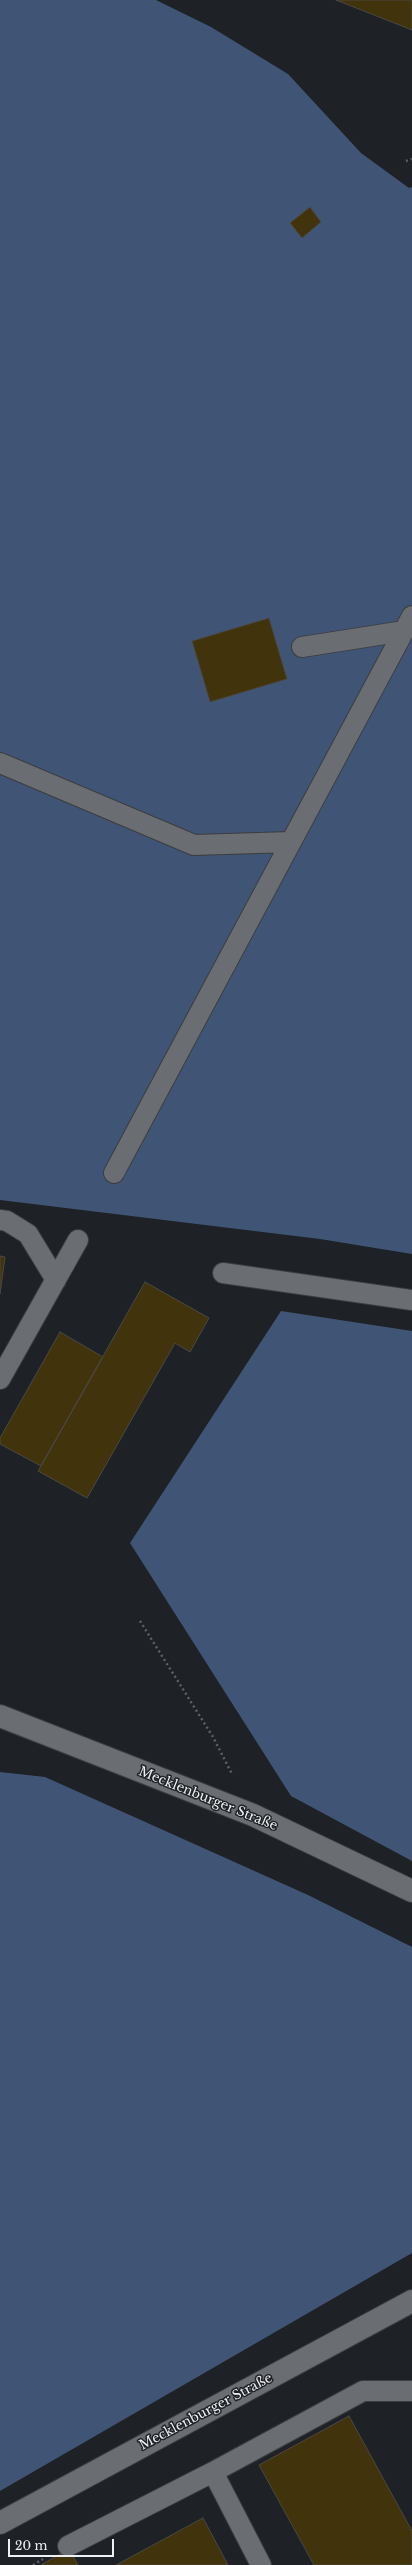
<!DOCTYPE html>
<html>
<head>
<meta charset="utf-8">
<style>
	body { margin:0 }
	#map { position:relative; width:412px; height:2565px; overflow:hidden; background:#1e2125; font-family:"Libre Baskerville",serif }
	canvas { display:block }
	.scale { position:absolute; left:8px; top:2539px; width:106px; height:18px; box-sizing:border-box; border:2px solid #eff0f3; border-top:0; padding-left:5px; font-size:12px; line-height:14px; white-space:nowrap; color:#eff0f3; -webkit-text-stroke:3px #1e2125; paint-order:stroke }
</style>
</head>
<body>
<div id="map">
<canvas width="412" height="2565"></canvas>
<div class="scale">20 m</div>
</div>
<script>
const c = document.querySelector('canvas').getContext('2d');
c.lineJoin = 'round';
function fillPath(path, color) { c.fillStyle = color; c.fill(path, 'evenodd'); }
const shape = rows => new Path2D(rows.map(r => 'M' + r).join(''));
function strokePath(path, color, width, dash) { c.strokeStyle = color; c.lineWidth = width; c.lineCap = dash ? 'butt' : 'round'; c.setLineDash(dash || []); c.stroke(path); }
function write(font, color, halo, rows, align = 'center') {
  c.font = font + ' "Libre Baskerville",serif'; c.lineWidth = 3; c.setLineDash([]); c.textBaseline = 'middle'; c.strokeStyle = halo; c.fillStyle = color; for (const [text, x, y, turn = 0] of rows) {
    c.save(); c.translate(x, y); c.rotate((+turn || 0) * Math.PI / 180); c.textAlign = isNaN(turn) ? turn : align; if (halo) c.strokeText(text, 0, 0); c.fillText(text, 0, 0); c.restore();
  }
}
fillPath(shape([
	[0,0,156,0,211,27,288,74,361,153,409,188,412,187,412,1254,320,1239,0,1200],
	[281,1311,412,1331,412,1861,291,1796,130,1543],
	[0,1772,45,1777,308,1895,412,1947,412,2253,0,2491]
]), '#405575');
const building = shape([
	[336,0,412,0,412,30,336,0],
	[310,207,321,222,302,238,290,223,310,207],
	[269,618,287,679,210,702,192,641,269,618],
	[0,1256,5,1257,0,1294,0,1256],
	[145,1282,209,1318,190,1352,175,1343,87,1498,38,1471,145,1282],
	[60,1332,103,1357,41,1466,0,1444,0,1438,60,1332],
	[349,2416,412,2531,412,2565,314,2565,259,2465,349,2416],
	[203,2518,228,2565,116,2565,203,2518],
	[69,2549,78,2565,41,2565,69,2549]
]);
fillPath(building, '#41330b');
strokePath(building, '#4b4945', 1);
const service = shape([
	[302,647,404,631],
	[0,763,194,845,290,842],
	[114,1173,412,616],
	[0,1220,7,1221,28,1234,56,1280],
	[223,1273,412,1300],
	[0,1379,78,1240],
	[68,2546,213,2472],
	[261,2565,213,2472,363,2391,412,2391]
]);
const minor = shape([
	[0,1716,253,1815,412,1891],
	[0,2523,412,2301]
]);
strokePath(service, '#3b3d40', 22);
strokePath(minor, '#3b3d40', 24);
strokePath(shape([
	[406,161,412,159],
	[140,1621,213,1737,232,1774],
	[33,2565,43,2559]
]), '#5e6165', 2.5, [2, 3]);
strokePath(service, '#6a6d71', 20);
strokePath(minor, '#6a6d71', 22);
write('13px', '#eff0f3', '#1e2125', [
	["Mecklenburger Straße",208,1799,22],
	["Mecklenburger Straße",206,2412,-28]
]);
</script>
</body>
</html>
